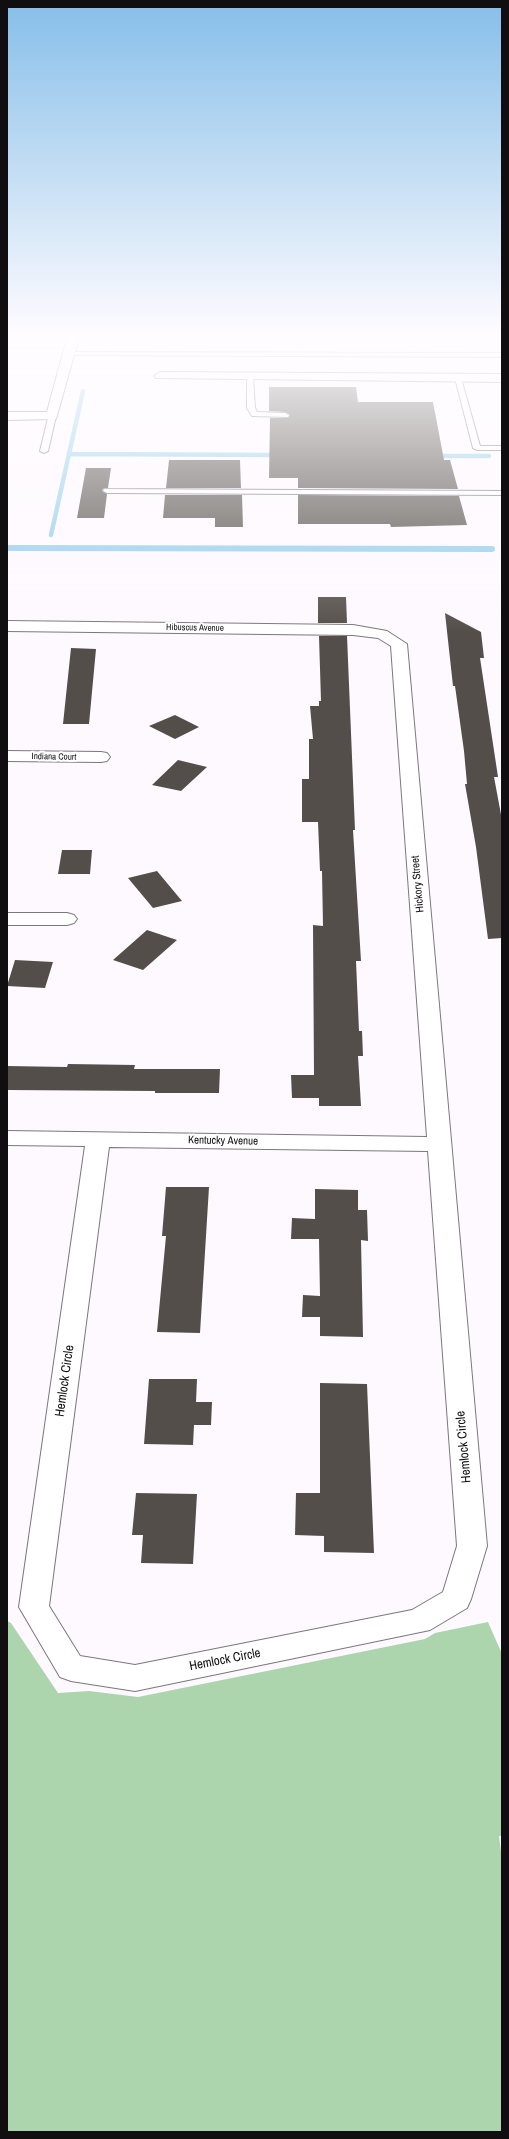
<!DOCTYPE html>
<html>
<head>
<meta charset="utf-8">
<style>
	body { margin:0 }
	#map { position:relative; width:509px; height:2139px; overflow:hidden; background:#fef9ff; font-family:"Archivo Narrow",sans-serif }
	canvas { display:block }
	.frame { position:absolute; inset:0; border:8px solid #100e10; pointer-events:none }
</style>
</head>
<body>
<div id="map">
<canvas width="509" height="2139"></canvas>
<div class="frame"></div>
</div>
<script>
const c = document.querySelector('canvas').getContext('2d');
c.lineJoin = 'round';
function fillPath(path, color) { c.fillStyle = color; c.fill(path, 'evenodd'); }
const shape = rows => new Path2D(rows.map(r => 'M' + r).join(''));
function strokePath(path, color, width, dash) { c.strokeStyle = color; c.lineWidth = width; c.lineCap = dash ? 'butt' : 'round'; c.setLineDash(dash || []); c.stroke(path); }
function write(font, color, halo, rows, align = 'center') {
  c.font = font + ' "Archivo Narrow",sans-serif'; c.lineWidth = 4; c.setLineDash([]); c.textBaseline = 'middle'; c.strokeStyle = halo; c.fillStyle = color; for (const [text, x, y, turn = 0] of rows) {
    c.save(); c.translate(x, y); c.rotate((+turn || 0) * Math.PI / 180); c.textAlign = isNaN(turn) ? turn : align; if (halo) c.strokeText(text, 0, 0); c.fillText(text, 0, 0); c.restore();
  }
}
fillPath(shape([
	[7,1621,11,1623,58,1693,89,1691,138,1697,425,1639,435,1633,488,1622,502,1654,502,1836,499,1836,502,1860,502,2132,7,2132]
]), '#acd5ae');
strokePath(shape([
	[69,454,280,455],
	[434,456,489,456],
	[51,535,83,391]
]), '#94cdea', 4.5);
strokePath(shape([
	[7,548,492,549]
]), '#94cdea', 6);
fillPath(shape([
	[269,387,356,387,358,402,433,402,444,460,450,460,458,489,298,488,298,478,269,478,270,418,288,418,290,415,285,412,269,411],
	[169,460,240,460,241,488,166,488],
	[86,468,111,468,108,488,104,488,102,490,107,494,104,518,77,518],
	[165,495,242,495,243,527,215,527,215,518,163,518],
	[298,495,459,496,467,525,391,527,390,524,298,524],
	[318,597,346,597,347,623,318,623],
	[445,613,481,632,484,658,480,658,498,777,494,777,502,820,502,938,488,939,476,847,465,784,467,784,464,751,455,686,453,686],
	[319,636,347,636,355,830,353,830,361,961,356,961,359,1031,362,1031,363,1056,358,1056,361,1106,319,1106,319,1098,292,1098,291,1075,314,1075,313,925,323,926,322,871,320,871,318,822,302,822,302,779,309,779,309,739,313,739,310,706,319,706,319,701,321,701],
	[71,648,96,649,89,724,63,724],
	[175,715,199,727,175,739,149,726],
	[178,760,207,767,181,791,152,785],
	[62,850,92,850,90,874,58,874],
	[157,871,182,901,153,908,128,878],
	[147,930,177,940,143,970,113,960],
	[15,960,53,962,45,988,7,986],
	[68,1064,135,1065,134,1069,220,1069,219,1093,155,1093,155,1091,7,1090,7,1066,67,1067],
	[166,1187,209,1187,200,1333,157,1332,166,1236,162,1236],
	[315,1189,358,1190,358,1210,367,1210,368,1241,361,1240,363,1337,320,1336,320,1317,302,1317,303,1295,320,1296,319,1239,291,1239,292,1218,315,1219],
	[149,1379,197,1379,196,1402,212,1402,211,1425,194,1425,193,1445,144,1444],
	[320,1383,367,1384,374,1553,324,1552,324,1536,295,1535,296,1493,320,1493],
	[136,1493,197,1494,193,1564,141,1563,143,1535,132,1535]
]), '#534e49');
const service = shape([
	[69,352,502,353,502,357,67,355,66,354,69,352],
	[250,375,253,377,255,408,257,412,285,413,289,415,288,417,252,416,247,408,247,377,250,375],
	[458,376,461,378,480,446,502,446,502,450,477,450,473,448,455,378,458,376],
	[49,414,56,416,48,451,44,453,40,451,49,414],
	[104,489,502,491,502,495,107,493,103,491,104,489]
]);
const minor = shape([
	[68,334,80,334,56,419,7,420,7,412,47,412,68,334],
	[495,334,502,334,502,342,498,341,495,334],
	[160,372,502,374,502,382,156,378,154,376,160,372],
	[7,621,353,625,387,631,407,644,487,1546,471,1599,467,1608,430,1630,135,1691,71,1681,60,1677,19,1607,85,1146,7,1145,7,1131,427,1137,391,646,378,638,353,635,7,631,7,621],
	[109,1147,428,1151,457,1546,443,1592,412,1610,135,1665,80,1656,49,1606,109,1147],
	[7,751,101,752,107,753,110,757,107,761,101,762,7,761,7,751],
	[7,913,67,913,74,915,77,919,74,923,67,925,7,925,7,913]
]);
strokePath(service, '#7c777d', 2);
strokePath(minor, '#7c777d', 2);
fillPath(service, '#fff');
fillPath(minor, '#fff');
const sky = c.createLinearGradient(0, 0, 0, 633);
sky.addColorStop(0, '#86bee9');
sky.addColorStop(0.53, '#fffcff');
sky.addColorStop(1, '#fffcff00');
c.fillStyle = sky;
c.fillRect(0, 0, 509, 633);
write('9px', '#100e10', '#fff', [
	["Hibuscus Avenue",195,628,1],
	["Indiana Court",54,757,1]
]);
write('11px', '#100e10', '#fff', [
	["Hickory Street",418,884,-95],
	["Kentucky Avenue",223,1141,1]
]);
write('13px', '#100e10', '#fff', [
	["Hemlock Circle",65,1381,-82],
	["Hemlock Circle",464,1447,-95],
	["Hemlock Circle",225,1660,-11]
]);
</script>
</body>
</html>
